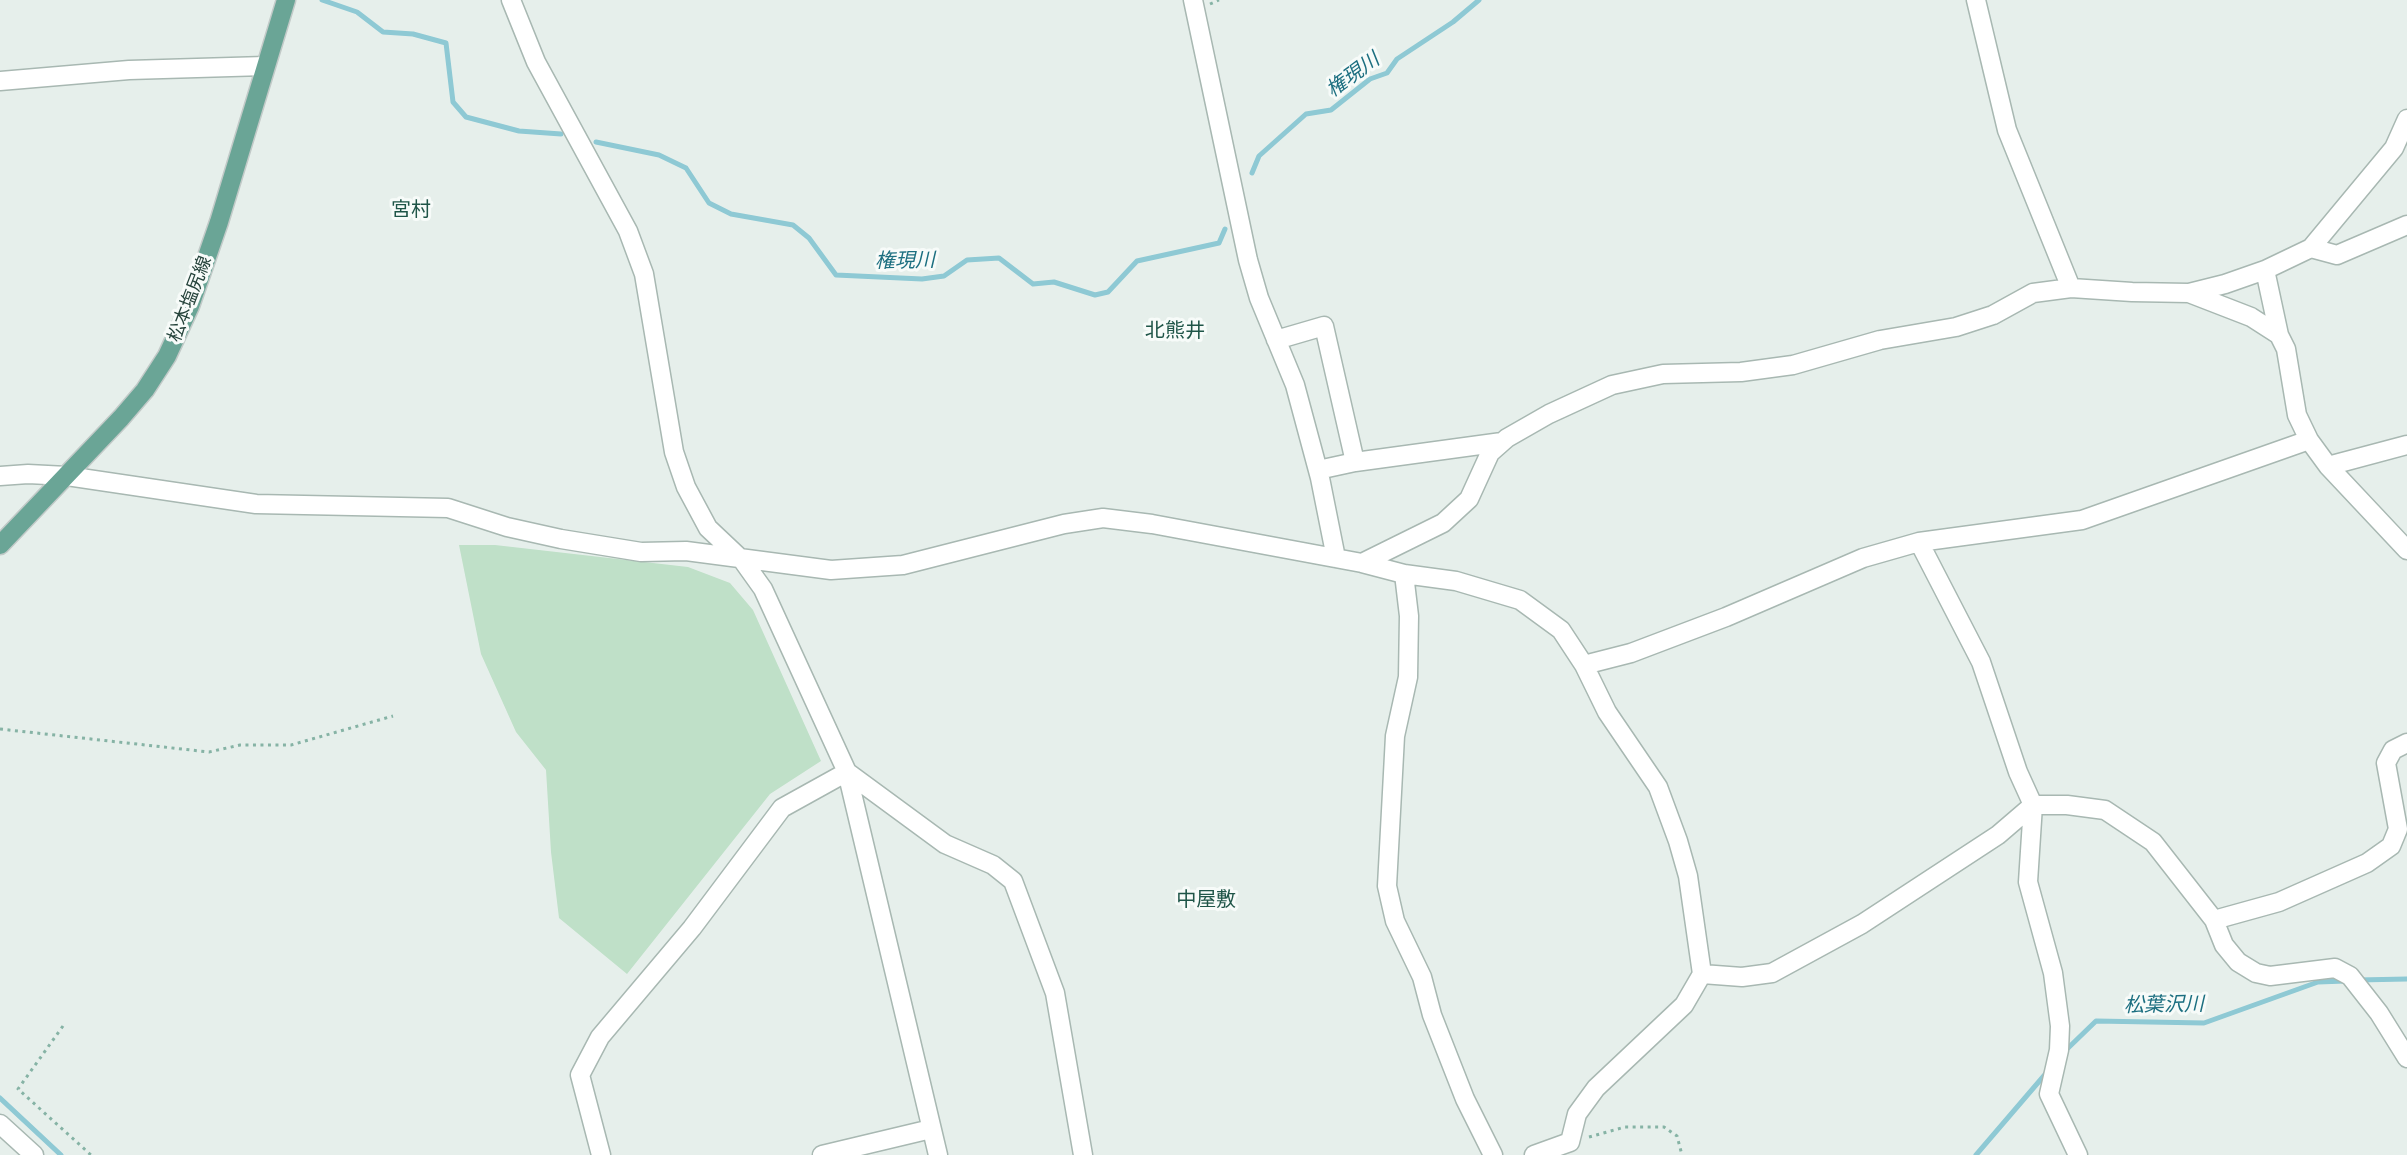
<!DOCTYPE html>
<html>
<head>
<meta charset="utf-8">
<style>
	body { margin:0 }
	canvas { display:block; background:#e6efeb }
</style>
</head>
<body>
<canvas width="2407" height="1155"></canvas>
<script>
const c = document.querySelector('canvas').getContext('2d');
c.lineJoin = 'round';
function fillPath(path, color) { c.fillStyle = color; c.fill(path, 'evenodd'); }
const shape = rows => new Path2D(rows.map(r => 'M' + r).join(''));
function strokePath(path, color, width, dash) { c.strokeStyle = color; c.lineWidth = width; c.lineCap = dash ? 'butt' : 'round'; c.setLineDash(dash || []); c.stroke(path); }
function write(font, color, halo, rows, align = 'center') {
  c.font = font + ' "Alegreya Sans","Noto Sans JP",sans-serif'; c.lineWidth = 6; c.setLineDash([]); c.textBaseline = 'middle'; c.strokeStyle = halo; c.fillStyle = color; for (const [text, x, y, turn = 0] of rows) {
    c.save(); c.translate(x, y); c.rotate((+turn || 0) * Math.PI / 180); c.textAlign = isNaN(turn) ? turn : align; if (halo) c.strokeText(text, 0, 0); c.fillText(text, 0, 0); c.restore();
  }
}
fillPath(shape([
	[459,545,495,545,688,567,730,583,753,610,821,761,770,794,627,974,559,918,551,852,546,770,516,732,481,654]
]), '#bfe0c8');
strokePath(shape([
	[322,0,357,12,383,32,413,34,446,43,453,102,466,117,519,131,561,134],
	[596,142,659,155,686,168,709,203,731,214,793,225,809,238,836,275,922,279,944,276,967,260,999,258,1033,284,1054,282,1095,295,1108,292,1137,261,1219,243,1225,229],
	[1252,173,1259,156,1306,114,1331,110,1370,79,1387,73,1397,59,1453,22,1479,0],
	[2358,980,2407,979],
	[2065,1051,2096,1021,2204,1023,2318,982,2345,981],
	[0,1098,61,1155],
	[1976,1155,2048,1071]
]), '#8ec9d4', 5);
const minor = shape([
	[511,0,536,62,628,231,644,274,674,452,686,487,708,528,743,561,763,589,847,772,938,1155],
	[1193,0,1248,260,1259,298,1295,385,1320,478,1336,558],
	[1976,0,2007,130,2071,288],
	[0,81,129,70,265,66],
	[2311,248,2337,255,2407,225],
	[2265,270,2279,335,2286,349,2297,415,2309,440,2328,466,2407,550],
	[2189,293,2251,317,2279,335],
	[1276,340,1324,326,1355,462,1318,470],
	[1355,462,1502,442],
	[2328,466,2407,445],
	[0,476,28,474,67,476,256,504,448,508,507,527,561,539,641,552,686,551,831,570,903,565,1064,524,1103,518,1152,524,1362,563,1404,574,1456,581,1520,600,1561,630,1584,665,1607,712,1658,787,1678,841,1688,876,1702,974,1684,1005,1596,1088,1577,1114,1570,1142,1534,1155],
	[1919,542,1981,662,2018,772,2033,805,2028,882,2053,973,2060,1026,2059,1050,2049,1094,2078,1155],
	[1362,563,1443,523,1469,499,1490,453,1507,438,1549,414,1612,385,1663,374,1741,372,1793,365,1880,340,1956,327,1993,315,2033,293,2071,288,2132,292,2189,293,2225,284,2265,270,2311,248,2394,148,2407,119],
	[1404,574,1409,616,1408,677,1395,736,1387,886,1395,921,1422,977,1432,1015,1465,1099,1493,1155],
	[1584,665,1631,653,1726,617,1863,558,1919,542,2082,520,2309,440],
	[847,772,945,844,993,865,1013,881,1055,993,1083,1155],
	[2214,920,2279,902,2367,863,2391,846,2398,829,2386,763,2393,750,2407,743],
	[1702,974,1742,977,1772,973,1862,924,1998,835,2033,805,2067,805,2105,810,2153,842,2214,920,2224,945,2238,962,2256,973,2270,976,2335,968,2350,976,2379,1013,2407,1058],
	[0,1124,34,1155],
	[601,1155,580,1075,600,1037,692,928,782,808,847,772],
	[822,1155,931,1129]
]);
const major = shape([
	[0,545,121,418,145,390,167,356,190,306,219,222,286,0]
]);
strokePath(minor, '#a8b8b2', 21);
strokePath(major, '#c2cac8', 21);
strokePath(shape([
	[1210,4,1219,0],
	[0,729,209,752,240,745,291,745,393,716],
	[63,1026,18,1089,91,1155],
	[1589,1137,1625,1127,1664,1127,1677,1136,1682,1155]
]), '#86b3a5', 3, [3, 4.5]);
strokePath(minor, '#fff', 18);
strokePath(major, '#6aa596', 18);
write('18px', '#24423a', '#f7fbf9', [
	["松本塩尻線",190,299,-69]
]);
write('italic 20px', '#1c6f80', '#f7fbf9', [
	["権現川",1353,75,-36],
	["権現川",905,261,-1],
	["松葉沢川",2164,1005,-1]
]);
write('20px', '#1f5548', '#f7fbf9', [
	["宮村",411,210],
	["北熊井",1175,331],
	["中屋敷",1206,900]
]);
</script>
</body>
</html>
